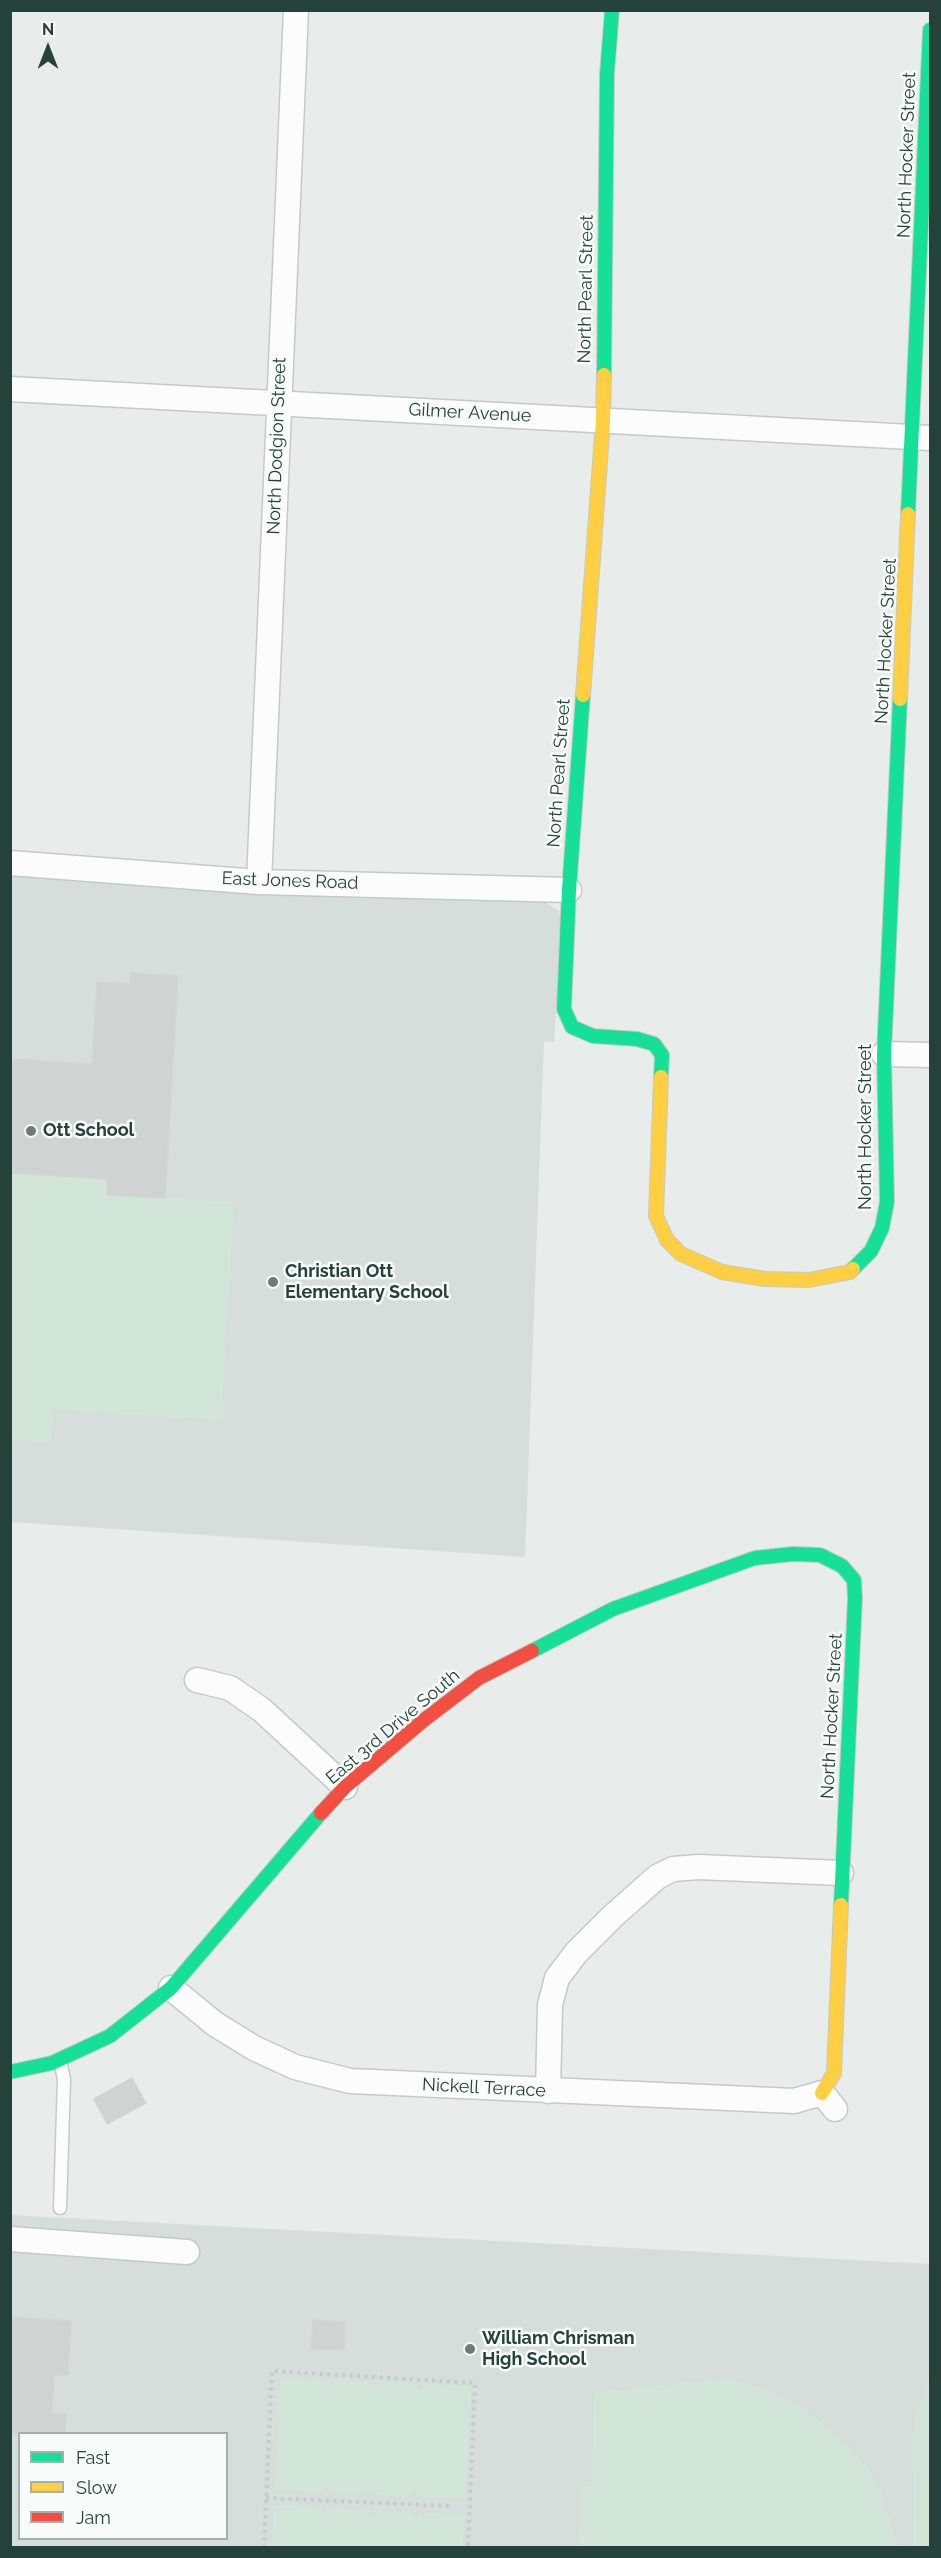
<!DOCTYPE html>
<html>
<head>
<meta charset="utf-8">
<style>
	body { margin:0 }
	#map { position:relative; width:941px; height:2558px; overflow:hidden; background:#e8edeb; font-family:Raleway,sans-serif }
	canvas { display:block }
	.frame { position:absolute; inset:0; border:12px solid #24423a; pointer-events:none }
	.legend { position:absolute; left:18px; top:2432px; width:210px; height:108px; box-sizing:border-box; background:#f7fbf9; border:2px solid #a3b1ad; margin:0; padding:8px 10px; list-style:none; font-size:18px; color:#24423a }
	.legend li { display:flex; align-items:center; gap:12px; height:30px }
	.legend b { width:30px; border:2px solid #a3b1ad }
	.north { position:absolute; left:18px; top:18px; width:60px; height:60px; -webkit-text-stroke:4px #f7fbf9; paint-order:stroke; rotate:0deg; font-size:16px; font-weight:700; line-height:24px; text-align:center; color:#24423a }
	.north::after { content:''; display:block; margin:auto; width:21px; height:27px; background:#24423a; clip-path:polygon(50% 0,100% 100%,50% 72%,0 100%) }
</style>
</head>
<body>
<div id="map">
<canvas width="941" height="2558"></canvas>
<div class="frame"></div>
<ul class="legend">
<li><b style="height:8px;background:#16e098"></b>Fast</li>
<li><b style="height:8px;background:#ffcf43"></b>Slow</li>
<li><b style="height:8px;background:#f24e42"></b>Jam</li>
</ul>
<div class="north">N</div>
</div>
<script>
const c = document.querySelector('canvas').getContext('2d');
c.lineJoin = 'round';
function fillPath(path, color) { c.fillStyle = color; c.fill(path, 'evenodd'); }
const shape = rows => new Path2D(rows.map(r => 'M' + r).join(''));
function strokePath(path, color, width, dash) { c.strokeStyle = color; c.lineWidth = width; c.lineCap = dash ? 'butt' : 'round'; c.setLineDash(dash || []); c.stroke(path); }
function write(font, color, halo, rows, align = 'center') {
  c.font = font + ' Raleway,sans-serif'; c.lineWidth = 5; c.setLineDash([]); c.textBaseline = 'middle'; c.strokeStyle = halo; c.fillStyle = color; for (const [text, x, y, turn = 0] of rows) {
    c.save(); c.translate(x, y); c.rotate((+turn || 0) * Math.PI / 180); c.textAlign = isNaN(turn) ? turn : align; if (halo) c.strokeText(text, 0, 0); c.fillText(text, 0, 0); c.restore();
  }
}
fillPath(shape([
	[10,869,545,902,559,911,562,929,554,1042,544,1041,525,1557,11,1522],
	[10,2215,930,2264,930,2547,11,2547],
	[20,2434,226,2434,226,2538,20,2538]
]), '#d6dedb');
fillPath(shape([
	[10,1173,108,1179,108,1195,234,1202,221,1420,54,1410,51,1442,11,1439],
	[930,2373,930,2547,913,2547,915,2417],
	[280,2378,325,2380,331,2386,337,2380,369,2382,375,2389,382,2382,414,2384,420,2391,428,2384,471,2386,465,2499,423,2497,415,2490,409,2497,377,2495,370,2488,363,2494,333,2493,326,2486,319,2492,275,2490],
	[728,2378,757,2386,805,2409,850,2447,866,2466,879,2489,890,2518,897,2547,579,2547,580,2487,592,2487,594,2393],
	[274,2505,318,2507,324,2514,332,2508,363,2510,370,2517,376,2511,409,2512,415,2519,421,2513,464,2515,463,2547,272,2547]
]), '#d1e6d8');
const building = shape([
	[130,973,178,976,165,1198,107,1195,108,1179,10,1173,10,1059,92,1064,97,982,130,984,130,973],
	[132,2078,146,2103,107,2124,94,2099,132,2078],
	[10,2317,71,2321,68,2375,54,2375,52,2413,66,2414,65,2433,10,2433,10,2317],
	[313,2320,345,2322,344,2350,311,2349,313,2320]
]);
fillPath(building, '#cfd4d2');
strokePath(building, '#d1d6d4', 1.5);
const lane = shape([
	[60,2208,64,2079,60,2061]
]);
const street = shape([
	[10,389,930,438],
	[10,863,259,882,569,890],
	[259,882,296,10],
	[884,1054,930,1055],
	[197,1680,230,1688,262,1710,345,1787],
	[171,1988,215,2024,254,2048,295,2067,350,2081,794,2101,822,2093,835,2109],
	[548,2091,550,2005,557,1978,576,1953,613,1916,657,1877,673,1869,698,1867,841,1873],
	[10,2239,187,2252]
]);
const fast = shape([
	[604,375,607,74,612,10],
	[908,514,930,30],
	[583,695,569,890,564,1009,572,1027,593,1036,637,1039,654,1044,662,1055,661,1077],
	[853,1269,871,1251,882,1228,887,1202,884,1054,900,699],
	[532,1651,613,1609,755,1558,793,1554,820,1555,842,1566,854,1580,855,1598,841,1905],
	[10,2072,52,2063,110,2036,171,1988,321,1813]
]);
const slow = shape([
	[583,695,603,421,604,375],
	[900,699,908,514],
	[661,1077,656,1216,667,1240,681,1254,722,1272,765,1279,809,1280,850,1272,853,1269],
	[822,2093,834,2073,841,1905]
]);
const jam = shape([
	[321,1813,345,1787,424,1720,479,1678,532,1651]
]);
strokePath(lane, '#c5cac8', 15);
strokePath(street, '#c5cac8', 27);
strokePath(fast, '#c3cbc8', 16);
strokePath(slow, '#c3cbc8', 16);
strokePath(jam, '#c3cbc8', 16);
strokePath(shape([
	[266,2498,452,2506],
	[264,2548,272,2371,475,2383,468,2548]
]), '#c3ccca', 4, [3, 4.5]);
strokePath(lane, '#fcfcfc', 12);
strokePath(street, '#fcfcfc', 24);
strokePath(fast, '#16e098', 14);
strokePath(slow, '#ffcf43', 14);
strokePath(jam, '#f24e42', 14);
for (const [x, y, r, color] of [
	[31,1131,6,"#697e78"],
	[273,1282,6,"#697e78"],
	[470,2349,6,"#697e78"]
]) { const dot = new Path2D(); dot.arc(x, y, r, 0, 2 * Math.PI); c.fillStyle = color; c.fill(dot); strokePath(dot, '#f7fbf9', 2); }
write('18px', '#24423a', '#f7fbf9', [
	["North Hocker Street",907,155,-88],
	["North Pearl Street",586,289,-89],
	["Gilmer Avenue",470,413,3],
	["North Dodgion Street",277,446,-88],
	["North Hocker Street",886,641,-87],
	["North Pearl Street",559,773,-86],
	["East Jones Road",290,881,2],
	["North Hocker Street",866,1127,-90],
	["North Hocker Street",832,1716,-87],
	["East 3rd Drive South",393,1727,-40],
	["Nickell Terrace",484,2088,3]
]);
write('bold 18px', '#24423a', '#f7fbf9', [
	["Ott School",43,1131],
	["Christian Ott",285,1272],
	["Elementary School",285,1293],
	["William Chrisman",482,2339],
	["High School",482,2360]
], 'left');
</script>
</body>
</html>
